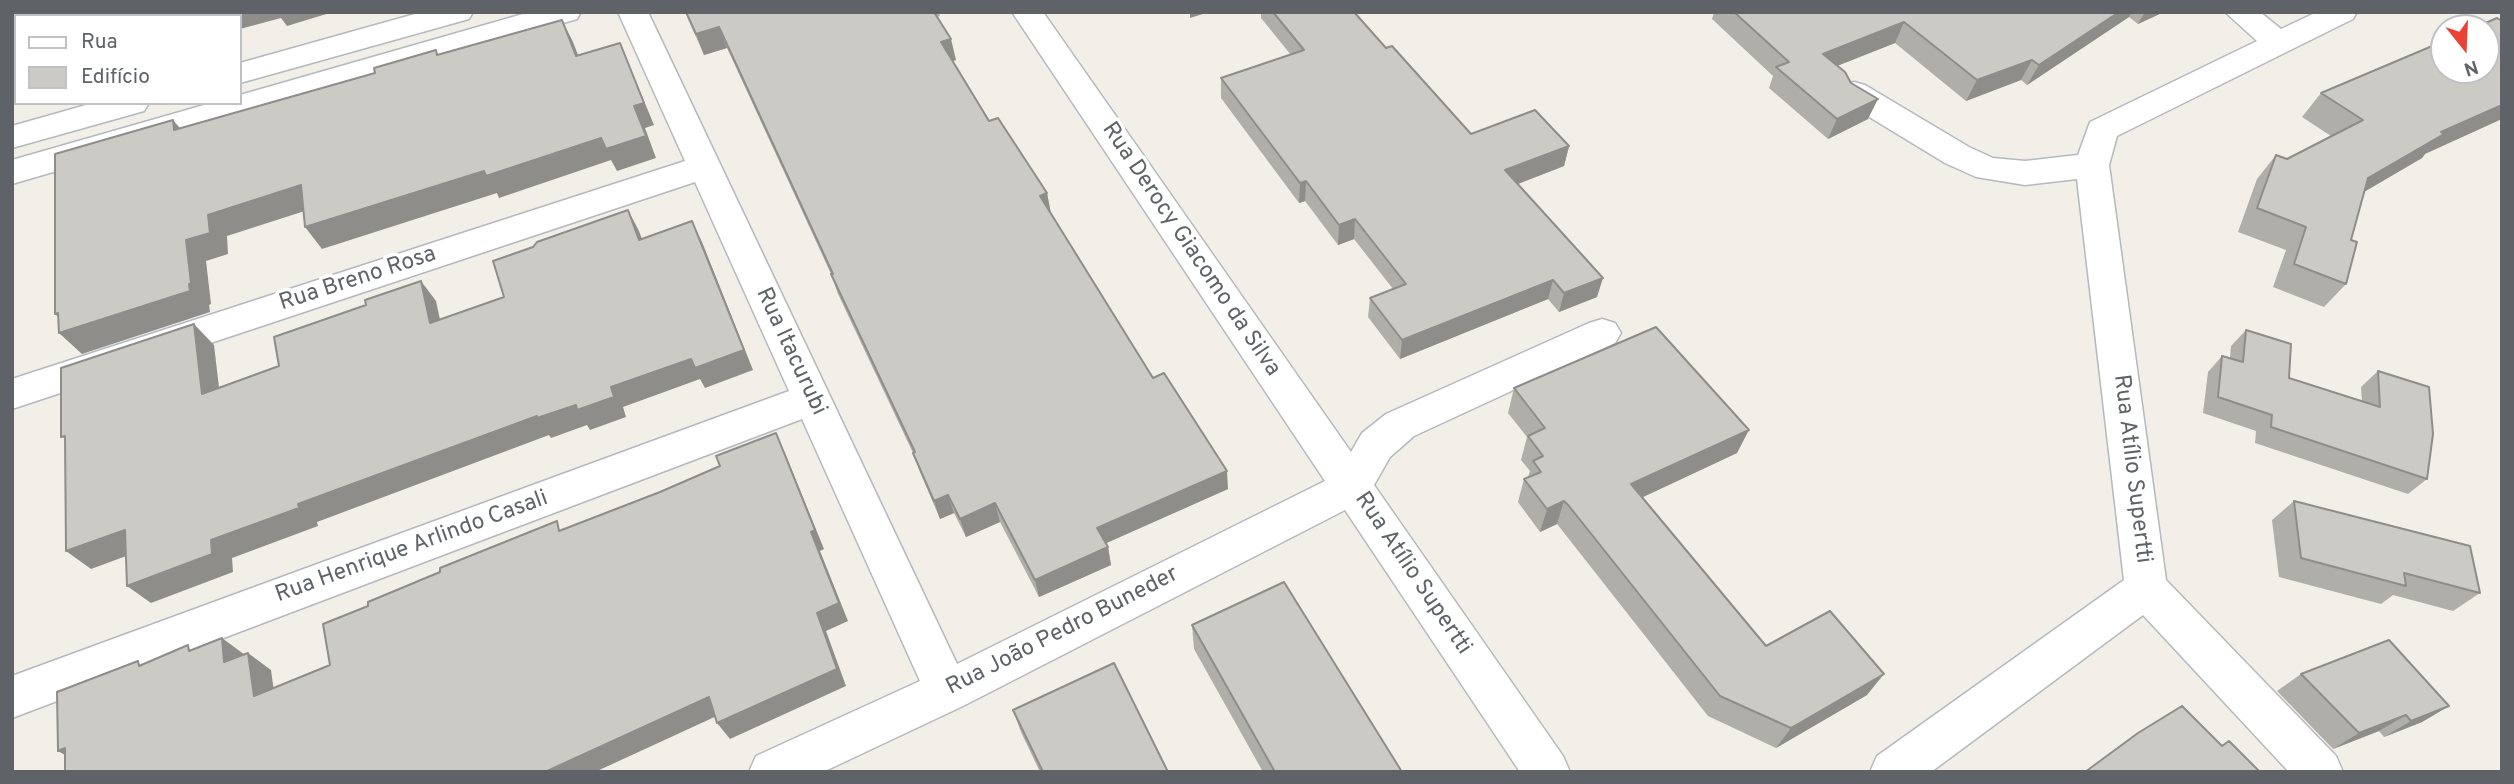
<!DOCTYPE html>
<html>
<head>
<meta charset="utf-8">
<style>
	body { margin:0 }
	#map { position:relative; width:2514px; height:784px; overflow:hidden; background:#f1efe8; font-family:Overpass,sans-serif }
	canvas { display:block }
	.frame { position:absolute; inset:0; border:14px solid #5f6368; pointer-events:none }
	.legend { position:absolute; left:14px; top:14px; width:228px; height:91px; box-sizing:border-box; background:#fff; border:2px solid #bfc1c3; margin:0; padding:9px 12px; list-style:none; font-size:21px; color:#5f6368 }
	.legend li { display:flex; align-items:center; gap:14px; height:35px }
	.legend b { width:35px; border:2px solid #bfc1c3 }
	.north { position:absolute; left:2430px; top:14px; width:70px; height:70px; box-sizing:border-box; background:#fff; border:2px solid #bfc1c3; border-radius:50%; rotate:162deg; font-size:19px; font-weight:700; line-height:28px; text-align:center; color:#5f6368 }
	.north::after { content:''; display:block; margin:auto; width:24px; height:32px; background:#ea4335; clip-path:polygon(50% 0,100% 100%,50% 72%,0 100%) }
</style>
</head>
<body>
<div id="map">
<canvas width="2514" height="784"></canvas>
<div class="frame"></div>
<ul class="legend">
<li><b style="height:9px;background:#fff"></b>Rua</li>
<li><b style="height:19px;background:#cccac5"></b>Edifício</li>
</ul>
<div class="north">N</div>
</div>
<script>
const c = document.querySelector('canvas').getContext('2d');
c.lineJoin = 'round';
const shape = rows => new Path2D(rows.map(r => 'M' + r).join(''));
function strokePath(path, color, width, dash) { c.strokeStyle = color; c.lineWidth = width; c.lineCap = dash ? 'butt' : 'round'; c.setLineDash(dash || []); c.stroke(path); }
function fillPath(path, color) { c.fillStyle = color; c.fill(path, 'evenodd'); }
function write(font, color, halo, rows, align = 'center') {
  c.font = font + ' Overpass,sans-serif'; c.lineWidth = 7; c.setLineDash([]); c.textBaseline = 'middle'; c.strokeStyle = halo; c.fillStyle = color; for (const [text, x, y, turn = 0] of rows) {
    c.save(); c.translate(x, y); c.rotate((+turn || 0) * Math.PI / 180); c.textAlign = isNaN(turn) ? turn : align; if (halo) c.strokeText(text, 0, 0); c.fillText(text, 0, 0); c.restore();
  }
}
const minor = shape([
	[422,12,473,12,469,19,240,83,240,63,422,12],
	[530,12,581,12,577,19,12,184,12,160,211,103,240,103,240,95,530,12],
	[618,12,648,12,957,664,1325,481,1012,12,1043,12,1351,452,1362,433,1386,414,1589,323,1602,319,1615,323,1621,333,1615,343,1414,436,1390,457,1374,485,1563,756,1570,772,1520,772,1345,510,963,706,823,772,749,772,756,756,920,681,802,419,12,718,12,676,789,391,695,182,12,409,12,379,685,161,618,12],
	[2225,12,2260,12,2281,29,2317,12,2357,12,2353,19,2117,136,2109,165,2166,580,2336,756,2343,772,2289,772,2143,615,1931,772,1870,772,1877,756,2124,580,2077,179,2025,185,1976,177,1945,163,1843,101,1838,93,1843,85,1854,82,1865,85,1969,147,1993,158,2025,161,2078,155,2090,122,2257,41,2225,12],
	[93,103,149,103,144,111,12,148,12,126,93,103]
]);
strokePath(minor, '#b5b8bc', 3);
fillPath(minor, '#fff');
fillPath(shape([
	[685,12,939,12,940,16,937,17,956,60,953,61,989,121,1047,193,1051,214,1153,378,1228,489,1105,543,1108,547,1111,565,1039,597,1000,522,966,537,954,513,940,519,920,472,913,453,838,294,831,274,727,48,704,55],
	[1261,12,1354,12,1386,48,1471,134,1569,146,1564,166,1518,184,1597,297,1559,312,1548,299,1400,359,1368,317,1370,298,1393,289,1354,239,1338,245,1305,201,1299,203,1221,98,1221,78,1291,55,1261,18],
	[1714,12,2164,12,2138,24,2129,17,2027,85,2021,80,1966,101,1895,43,1837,66,1868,119,1828,139,1769,88,1773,76,1712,19],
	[2321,93,2425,154,2422,158,2365,191,2351,240,2346,284,2324,307,2273,287,2286,250,2238,232,2257,179,2276,155,2287,159,2331,136,2302,117],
	[2246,330,2289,378,2362,401,2361,387,2378,371,2427,479,2408,494,2255,443,2256,431,2203,413,2208,372,2222,356,2230,358,2231,346],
	[1514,388,1737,453,1642,497,1766,646,1867,695,1776,748,1708,716,1561,529,1557,524,1540,532,1518,502,1524,479,1528,477,1530,471,1521,460,1527,437,1508,413],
	[2294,501,2480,593,2453,611,2393,595,2381,604,2279,577,2272,520],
	[1192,625,1402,772,1263,772,1194,649],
	[2301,674,2449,706,2422,722,2384,737,2379,731,2333,749,2277,691],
	[1013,710,1168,772,1040,772,1021,732]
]), '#afaea9');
fillPath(shape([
	[215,12,333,12,287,26,281,18,240,29,240,16,203,16],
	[1190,12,1209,12,1190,18],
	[2119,12,2132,12,2129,17,2027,85,2039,65],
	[2145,12,2164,12,2138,24],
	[562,20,573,42,587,78,576,56],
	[1904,22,1895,43,1814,75,1823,54],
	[719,27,727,48,704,55,696,34],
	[951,39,956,60,946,63,941,42],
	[620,43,654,125,645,128,656,158,617,171,611,160,499,198,497,193,322,249,305,227,634,106],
	[2032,60,2021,80,1966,101,1977,80],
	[1878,99,1868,119,1828,139,1837,119],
	[2502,105,2502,119,2425,154,2422,158,2347,202,2368,178,2441,132],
	[173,120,192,142,174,130],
	[1569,146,1564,166,1502,190,1505,170],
	[1306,181,1305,201,1299,203,1300,183],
	[301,185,317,207,227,236,228,254,206,261,211,304,209,305,210,312,82,354,59,333,71,329,55,314,186,240,208,215],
	[1047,193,1051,214,1040,196],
	[628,210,639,231,650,261,639,240],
	[1355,219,1354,239,1338,245,1339,225],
	[692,221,702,242,753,370,705,388,700,379,623,407,626,417,590,430,587,425,551,438,549,435,317,522,318,526,232,558,233,572,151,603,127,586,211,540,298,504,611,387],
	[1603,278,1597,297,1559,312,1564,293],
	[1553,280,1548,299,1400,359,1402,340],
	[421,281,436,301,445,343,430,323],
	[194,324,214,345,222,413,202,394],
	[1749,430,1737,453,1622,507,1631,484],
	[776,433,785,453,824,549,820,551,848,621,826,631,846,686,730,739,717,723,817,613],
	[1227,471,1228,489,1100,546,1097,528],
	[948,495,954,513,940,519,934,501],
	[1564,501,1557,524,1540,532,1547,509],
	[995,503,1000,522,966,537,960,519],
	[125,530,148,548,91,569,66,551],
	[1108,547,1111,565,1039,597,1035,580],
	[222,638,245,655,224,662],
	[248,653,271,670,277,713,254,696],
	[1884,674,1867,695,1776,748,1791,728],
	[709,697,721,714,595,772,545,772],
	[2449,706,2422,722,2384,737,2411,721],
	[2406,715,2379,731,2333,749,2359,733],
	[65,748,86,767,58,751]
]), '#8f8d8a');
const building = shape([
	[15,12,215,12,203,16,16,16,16,41,14,41,15,12],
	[686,12,934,12,951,39,941,42,989,121,998,118,1047,193,1040,196,1153,378,1164,373,1227,471,1097,528,1108,547,1035,580,995,503,960,519,948,495,934,501,913,453,915,452,831,274,833,274,719,27,696,34,686,12],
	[1273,12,1354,12,1386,48,1392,46,1471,134,1535,110,1569,146,1505,170,1603,278,1564,293,1553,280,1402,340,1370,298,1406,284,1355,219,1339,225,1306,181,1300,183,1221,78,1304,50,1273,12],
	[1734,12,2119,12,2039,65,2032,60,1977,80,1904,22,1823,54,1845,72,1851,83,1878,99,1837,119,1776,67,1789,62,1734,12],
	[2497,18,2502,21,2502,105,2441,132,2444,134,2368,178,2351,240,2357,242,2346,284,2294,264,2306,227,2257,208,2276,155,2287,159,2363,120,2321,93,2444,41,2444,70,2486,70,2486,28,2474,28,2497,18],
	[562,20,576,56,620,43,644,103,634,106,646,136,606,149,601,138,486,176,484,171,305,227,301,185,208,215,210,233,186,240,191,283,189,284,190,291,59,333,58,313,55,314,55,154,173,120,174,130,375,73,374,68,436,50,437,55,562,20],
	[628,210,639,240,692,221,744,350,695,368,691,359,611,387,614,397,577,410,576,405,537,418,537,416,298,504,299,508,211,540,212,554,127,586,125,530,66,551,65,436,61,437,61,368,194,324,202,394,279,366,274,337,366,305,365,300,421,281,430,323,504,297,493,261,533,247,537,242,628,210],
	[1656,327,1749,430,1631,484,1766,646,1830,611,1884,674,1791,728,1720,696,1569,506,1564,501,1547,509,1524,479,1541,472,1533,461,1543,456,1528,436,1545,428,1514,388,1656,327],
	[2246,330,2291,344,2289,378,2380,407,2378,371,2429,387,2433,434,2427,479,2271,427,2272,415,2218,397,2222,356,2243,362,2246,330],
	[776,433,815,530,811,532,839,603,817,613,837,669,717,723,709,697,545,772,65,772,65,748,58,751,57,692,138,661,139,666,188,645,189,651,222,638,224,662,248,653,254,696,330,665,323,624,368,606,368,602,440,572,440,568,557,521,559,531,660,492,720,466,716,456,776,433],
	[2294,501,2470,546,2480,593,2404,573,2406,586,2301,558,2294,501],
	[1284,582,1402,772,1275,772,1192,625,1284,582],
	[2389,640,2449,706,2411,721,2406,715,2359,733,2301,674,2389,640],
	[1114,663,1168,772,1043,772,1013,710,1114,663],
	[2182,706,2222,746,2229,741,2260,772,2085,772,2138,733,2182,706]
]);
fillPath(building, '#cccac5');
strokePath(building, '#8f8d8a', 2);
write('23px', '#5f6368', '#fff', [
	["Rua Derocy Giacomo da Silva",1190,250,56],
	["Rua Breno Rosa",358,280,-18],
	["Rua Itacurubi",790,352,65],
	["Rua Atílio Supertti",2131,469,83],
	["Rua Henrique Arlindo Casali",412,548,-20],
	["Rua Atílio Supertti",1412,574,56],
	["Rua João Pedro Buneder",1063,632,-27]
]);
</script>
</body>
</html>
